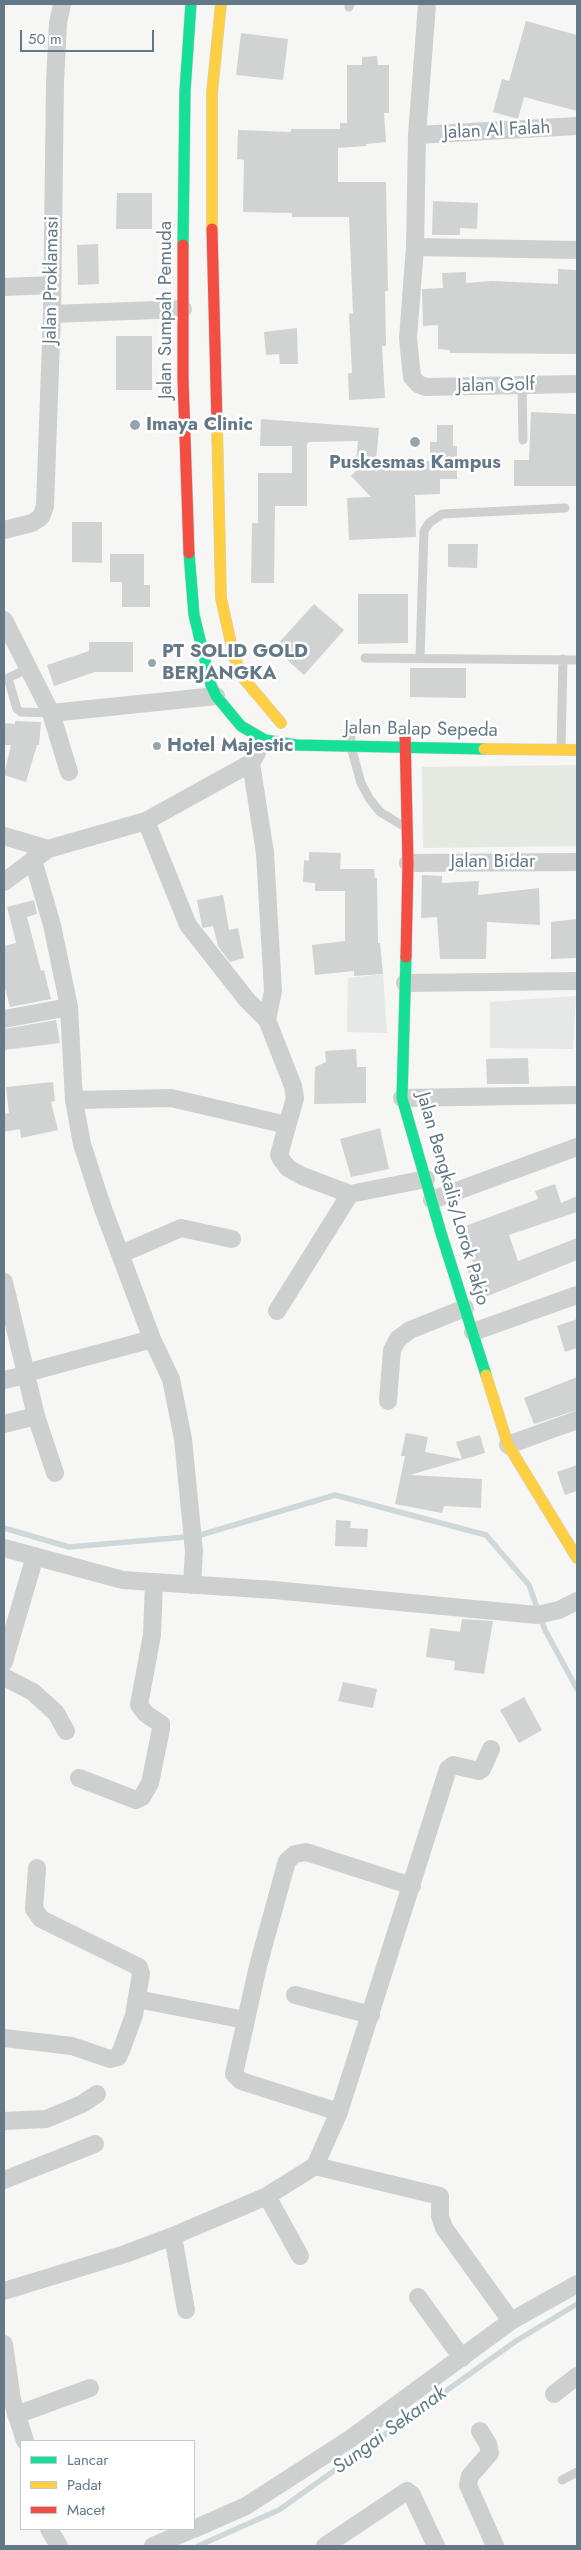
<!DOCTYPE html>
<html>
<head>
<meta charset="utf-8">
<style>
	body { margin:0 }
	#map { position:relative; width:581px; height:2550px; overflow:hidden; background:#f6f6f4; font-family:Jost,sans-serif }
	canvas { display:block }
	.frame { position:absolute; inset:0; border:5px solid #637987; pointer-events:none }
	.legend { position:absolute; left:20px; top:2440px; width:175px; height:90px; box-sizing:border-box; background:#fff; border:1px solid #c1c9cf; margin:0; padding:6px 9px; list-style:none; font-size:15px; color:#637987 }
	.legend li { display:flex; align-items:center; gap:10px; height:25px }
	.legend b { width:25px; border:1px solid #c1c9cf }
	.scale { position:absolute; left:20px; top:30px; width:134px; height:22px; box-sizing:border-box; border:2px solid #637987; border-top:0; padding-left:6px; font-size:15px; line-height:18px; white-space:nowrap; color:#637987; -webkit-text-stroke:4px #fff; paint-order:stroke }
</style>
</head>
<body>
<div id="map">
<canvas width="581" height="2550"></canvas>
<div class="frame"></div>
<ul class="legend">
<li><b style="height:6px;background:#16e098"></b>Lancar</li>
<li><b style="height:6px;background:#ffcf43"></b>Padat</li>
<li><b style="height:6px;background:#f24e42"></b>Macet</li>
</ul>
<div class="scale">50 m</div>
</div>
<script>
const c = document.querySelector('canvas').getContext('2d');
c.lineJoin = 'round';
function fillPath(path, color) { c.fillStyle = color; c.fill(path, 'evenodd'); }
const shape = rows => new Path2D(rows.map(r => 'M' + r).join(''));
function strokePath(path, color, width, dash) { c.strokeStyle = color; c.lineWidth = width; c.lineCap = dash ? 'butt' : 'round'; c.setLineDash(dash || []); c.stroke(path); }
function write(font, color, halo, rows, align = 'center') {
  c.font = font + ' Jost,sans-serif'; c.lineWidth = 5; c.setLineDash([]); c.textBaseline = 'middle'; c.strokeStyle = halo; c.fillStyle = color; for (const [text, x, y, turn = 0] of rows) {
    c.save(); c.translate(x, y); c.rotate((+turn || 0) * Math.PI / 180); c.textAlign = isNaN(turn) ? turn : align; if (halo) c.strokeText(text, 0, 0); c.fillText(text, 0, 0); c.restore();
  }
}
fillPath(shape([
	[383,974,387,1033,347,1032,348,978],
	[576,996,573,1049,490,1048,490,1002]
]), '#e6e8e7');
fillPath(shape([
	[577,765,577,846,423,848,422,767]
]), '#e6e9e2');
strokePath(shape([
	[4,1528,69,1547,197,1536,335,1495,486,1535,529,1585,545,1630,577,1689],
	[198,2546,279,2510,516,2341,577,2304]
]), '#ced7d9', 5.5);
fillPath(shape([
	[526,21,577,35,577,111,524,97,518,119,493,112,502,79,509,81],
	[241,33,288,39,283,80,236,75],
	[377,56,378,65,389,65,389,113,384,113,386,142,366,144,366,146,338,148,338,182,386,182,388,291,385,291,386,346,382,346,385,398,349,400,348,373,352,373,349,314,353,313,349,217,292,217,292,213,243,212,244,160,237,159,238,130,291,132,291,129,340,129,340,123,347,123,347,65,362,65,362,57],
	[117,193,152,193,152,229,116,229],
	[433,201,478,203,477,229,460,228,460,235,432,235],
	[98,244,99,284,78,285,77,245],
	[558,269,577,270,577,354,450,353,450,350,438,349,438,325,423,326,422,289,443,288,442,273,466,272,466,283,492,281,558,284],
	[297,328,298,364,280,364,279,354,266,355,264,332],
	[116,336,152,336,152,390,116,390],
	[531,412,577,414,577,486,514,486,514,460,529,460],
	[261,419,379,428,376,462,430,461,430,442,437,442,437,425,453,425,453,446,457,446,457,479,440,479,440,494,415,495,416,537,349,540,347,498,371,497,351,476,355,472,358,441,309,442,307,444,307,506,275,506,274,583,251,583,252,523,258,523,258,473,292,473,292,446,260,446],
	[72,522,102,522,102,563,72,562],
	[448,544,478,544,477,568,448,567],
	[110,554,144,554,144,585,150,585,150,607,122,607,122,582,110,582],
	[358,594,408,594,408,643,358,644],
	[314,604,344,630,304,675,274,648],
	[89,642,133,642,133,672,95,672,54,686,47,665,89,651],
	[410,668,466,668,466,698,410,697],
	[15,721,41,722,39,745,37,745,26,782,4,775,11,745,4,745,4,723,15,724],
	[309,852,341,853,340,869,374,869,375,878,377,878,378,943,380,943,383,974,354,976,354,971,315,975,312,945,345,941,345,891,315,891,315,883,303,882,304,860,309,861],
	[422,875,442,876,442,883,479,881,478,895,539,888,540,925,487,922,486,959,440,959,437,917,421,918],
	[223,895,229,930,238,928,244,958,230,962,218,946,213,926,203,928,202,926,197,900],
	[34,900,37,914,27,917,41,971,44,970,51,999,10,1007,4,984,4,946,16,943,7,907],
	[577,919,577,958,551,959,551,922],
	[56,1020,60,1043,4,1050,4,1029],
	[356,1049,357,1067,366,1067,366,1103,314,1104,315,1067,326,1062,325,1051],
	[528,1058,529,1084,487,1084,486,1059],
	[53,1082,55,1101,51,1102,58,1130,21,1138,20,1129,4,1132,4,1114,9,1113,6,1087],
	[380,1128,389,1169,351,1177,340,1139],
	[555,1184,561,1203,577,1196,577,1212,509,1235,518,1261,577,1238,577,1260,478,1300,466,1266,473,1263,460,1228,538,1199,535,1191],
	[577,1319,577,1348,565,1352,557,1326],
	[577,1377,577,1410,534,1424,524,1398],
	[406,1433,428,1437,425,1452,462,1459,456,1442,480,1435,485,1453,410,1475,482,1479,481,1508,444,1506,442,1513,395,1504,405,1456,401,1456],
	[577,1465,577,1491,565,1495,557,1472],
	[336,1520,351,1521,350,1528,368,1529,367,1547,335,1546],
	[462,1619,493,1621,484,1674,454,1670,455,1661,426,1657,430,1628,460,1632],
	[343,1682,377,1689,373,1708,338,1701],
	[524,1697,542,1730,519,1743,500,1710]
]), '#d1d2d2');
const fast = shape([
	[183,245,185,91,191,4],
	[189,553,194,615,211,685,216,696,241,726,265,740,296,745,484,749],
	[406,957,402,1098,441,1233,486,1375]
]);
const slow = shape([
	[212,229,212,93,221,4],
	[217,424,221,598,234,657,244,679,281,723],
	[484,749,577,750],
	[486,1375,508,1445,577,1558]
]);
const jam = shape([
	[212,229,217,424],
	[183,245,183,379,189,553],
	[405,734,408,863,406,957]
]);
strokePath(fast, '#d2d4d4', 12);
strokePath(slow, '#d2d4d4', 12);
strokePath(jam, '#d2d4d4', 12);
strokePath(shape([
	[349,7,350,4],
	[522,385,523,440],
	[365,658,577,660],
	[420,658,424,531,429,523,442,514,565,508],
	[29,668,8,678,17,709,21,712,51,713],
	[351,733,351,747,361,783,369,798,380,812,405,827],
	[561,749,563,659],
	[562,2480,577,2472]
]), '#cecfcf', 9);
strokePath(shape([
	[427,4,417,135,415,247,408,338,412,377,418,384,426,387,577,384],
	[417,135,577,126],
	[415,247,577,250],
	[4,287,52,285],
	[52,314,183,309],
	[4,530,32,523,41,517,45,506,52,314,55,82,58,23,62,4],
	[4,620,51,713,216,696],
	[51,713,69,772],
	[251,763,265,853,273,991,267,1020,293,1086,295,1098,279,1155,281,1159,288,1168,302,1176,350,1194,426,1179],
	[146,821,188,925,247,1000,267,1020],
	[4,836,48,849],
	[33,860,52,925,69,1007,74,1100,82,1144,102,1206,152,1339,171,1379,183,1439,194,1551,192,1585],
	[408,863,577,862],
	[4,882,48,849,146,821,251,763,257,753],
	[405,983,577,981],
	[4,1019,69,1007],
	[402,1098,577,1095],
	[74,1100,171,1098,287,1125],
	[432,1200,577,1147],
	[121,1254,181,1228,232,1239],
	[4,1282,36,1416,55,1473],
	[277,1311,350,1194],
	[473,1332,577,1295],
	[26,1373,152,1339],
	[4,1380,26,1375],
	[388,1401,392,1350,398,1339,410,1330,465,1308],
	[4,1424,36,1416],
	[508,1445,577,1420],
	[4,1548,123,1580,274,1590,537,1615,559,1610,577,1601],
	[4,1662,35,1556],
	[4,1677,33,1692,56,1713,66,1731],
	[79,1778,136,1800,142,1797,150,1783,161,1729,161,1724,146,1714,139,1705,152,1635,154,1582],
	[295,1995,371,2015],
	[137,1999,245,2020],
	[4,2038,72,2046,110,2059,118,2057,121,2051,134,2015,141,1974,139,1967,41,1919,34,1909,37,1868],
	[339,2112,241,2081,234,2074,258,1966,287,1861,295,1854,306,1852,412,1886],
	[4,2121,46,2119,82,2104,97,2094],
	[315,2166,339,2112,448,1769,453,1765,479,1771,482,1769,491,1749],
	[4,2180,95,2144],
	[267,2196,300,2256],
	[173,2236,186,2310],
	[4,2291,125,2254,173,2236,267,2196,315,2166,440,2196,440,2216,444,2228,511,2321],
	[418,2297,462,2358],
	[4,2344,12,2400,25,2441],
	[554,2394,577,2376],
	[16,2415,90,2388],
	[480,2431,488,2444,490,2453,470,2476,468,2485,495,2546],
	[49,2529,59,2546],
	[194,2529,246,2506,350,2439,511,2321,577,2284],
	[153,2546,193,2529],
	[325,2546,407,2491,412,2495,436,2546]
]), '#cecfcf', 18);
strokePath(fast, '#16e098', 11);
strokePath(slow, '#ffcf43', 11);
strokePath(jam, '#f24e42', 11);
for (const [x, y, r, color] of [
	[135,425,6,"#96a5ad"],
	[415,442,6,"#96a5ad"],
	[152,663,5,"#96a5ad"],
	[157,746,5,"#96a5ad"]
]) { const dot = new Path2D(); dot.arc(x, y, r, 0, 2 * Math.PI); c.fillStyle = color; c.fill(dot); strokePath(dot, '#fff', 2); }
write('19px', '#637987', '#fff', [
	["Jalan Al Falah",497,131,-3],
	["Jalan Proklamasi",52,280,-89],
	["Jalan Sumpah Pemuda",166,310,-90],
	["Jalan Golf",496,386,-1],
	["Jalan Balap Sepeda",421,730,1],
	["Jalan Bidar",493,862],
	["Jalan Bengkalis/Lorok Pakjo",452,1199,74]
]);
write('bold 19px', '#637987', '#fff', [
	["Imaya Clinic",146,425],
	["Puskesmas Kampus",415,463,"center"],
	["PT SOLID GOLD",162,652],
	["BERJANGKA",162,674],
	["Hotel Majestic",167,746]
], 'left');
write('italic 20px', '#5f7b83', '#fff', [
	["Sungai Sekanak",390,2431,-36]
]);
</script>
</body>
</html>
